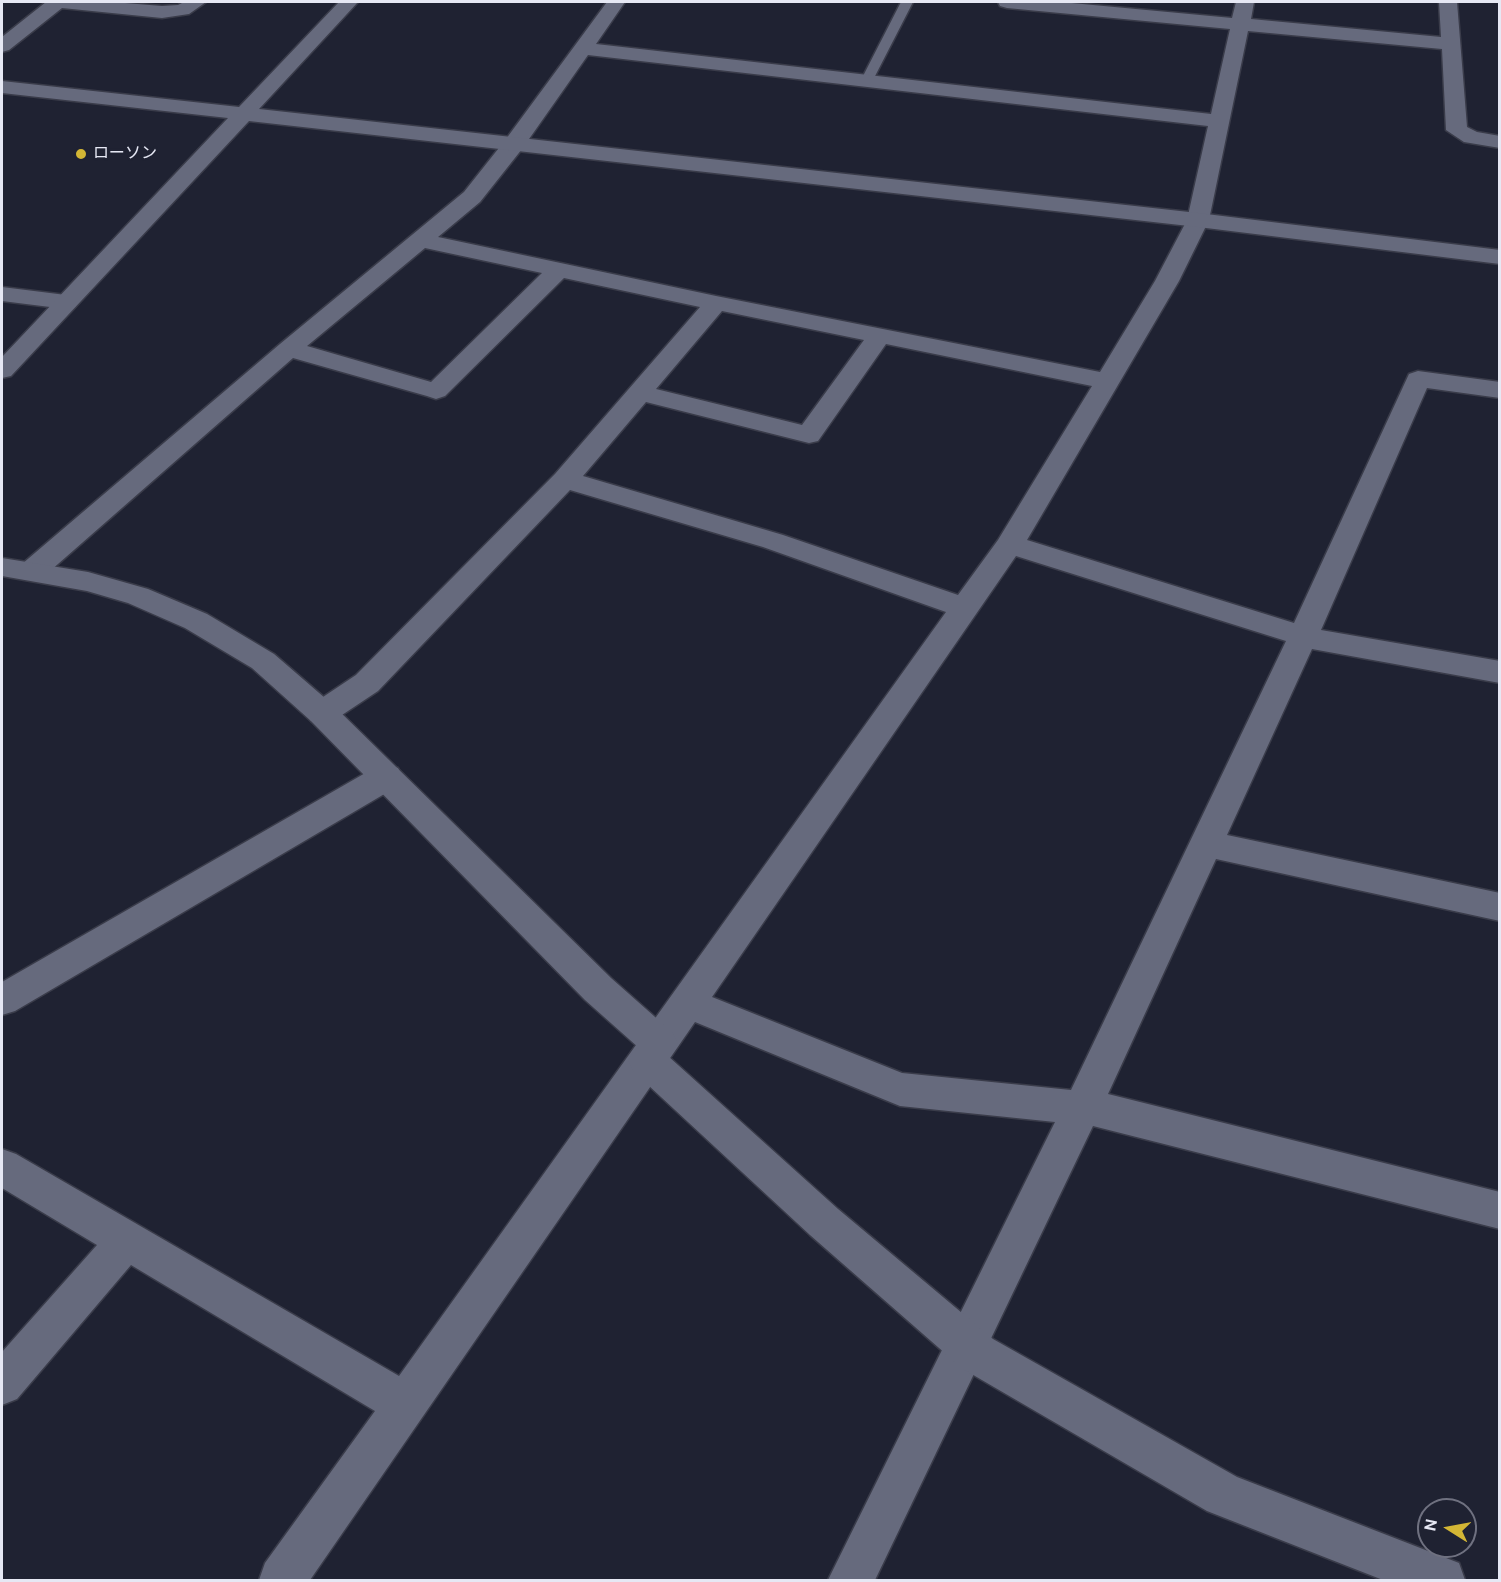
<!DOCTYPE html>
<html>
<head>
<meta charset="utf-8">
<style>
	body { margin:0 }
	#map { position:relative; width:1501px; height:1582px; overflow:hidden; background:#1f2232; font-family:"DM Sans",sans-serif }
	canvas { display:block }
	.frame { position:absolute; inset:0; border:3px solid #e6e8f4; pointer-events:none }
	.north { position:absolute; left:1417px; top:1498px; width:60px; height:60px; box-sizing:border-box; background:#1f2232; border:2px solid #6f7180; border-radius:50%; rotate:281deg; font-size:16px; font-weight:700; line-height:24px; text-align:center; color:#e6e8f4 }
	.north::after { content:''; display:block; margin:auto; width:21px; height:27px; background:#d3b635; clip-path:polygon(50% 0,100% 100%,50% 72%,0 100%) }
</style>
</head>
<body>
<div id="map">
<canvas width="1501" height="1582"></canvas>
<div class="frame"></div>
<div class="north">N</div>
</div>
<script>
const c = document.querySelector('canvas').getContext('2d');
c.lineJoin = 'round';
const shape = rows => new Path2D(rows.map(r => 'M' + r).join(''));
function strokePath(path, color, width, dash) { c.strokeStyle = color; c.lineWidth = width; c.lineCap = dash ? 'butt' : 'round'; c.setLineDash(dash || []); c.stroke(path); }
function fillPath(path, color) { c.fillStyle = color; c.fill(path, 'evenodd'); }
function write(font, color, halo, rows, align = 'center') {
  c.font = font + ' "DM Sans","Noto Sans JP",sans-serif'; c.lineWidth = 4.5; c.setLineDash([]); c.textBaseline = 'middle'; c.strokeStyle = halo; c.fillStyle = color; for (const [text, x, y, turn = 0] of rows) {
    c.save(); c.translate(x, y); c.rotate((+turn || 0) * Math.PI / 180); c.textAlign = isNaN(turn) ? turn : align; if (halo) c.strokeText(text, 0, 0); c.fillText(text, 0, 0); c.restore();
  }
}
const lane = shape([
	[901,2,913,2,873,80,872,83,862,83,861,80,901,2]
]);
const street = shape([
	[46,2,113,2,162,6,178,5,184,2,206,2,189,14,162,18,62,8,9,50,2,52,2,37,46,2],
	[607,2,625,2,596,44,1211,114,1230,29,1007,8,1000,6,998,2,1061,2,1232,18,1236,2,1254,2,1251,19,1441,37,1439,2,1457,2,1467,127,1477,132,1500,136,1500,148,1464,142,1446,130,1442,49,1248,31,1209,220,1179,281,1027,540,1294,623,1409,374,1418,371,1500,382,1500,398,1427,388,1321,630,1500,661,1500,683,1312,649,1227,835,1500,893,1500,921,1216,859,1108,1094,1500,1192,1500,1229,1093,1126,875,1580,828,1580,1055,1122,900,1106,695,1022,310,1580,259,1580,265,1563,375,1411,131,1265,17,1399,2,1405,2,1352,97,1245,2,1188,2,1149,16,1154,399,1376,946,612,763,547,570,490,378,691,333,721,322,724,311,721,306,713,311,705,356,675,555,474,700,307,564,278,445,396,436,399,427,396,293,358,42,578,32,580,22,578,17,571,22,564,280,344,464,192,506,139,607,2],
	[588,55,1208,126,1187,220,1155,281,1100,372,716,296,438,237,480,202,522,149,588,55],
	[425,248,542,273,431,382,307,346,425,248],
	[722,311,864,340,802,425,656,389,722,311],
	[886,344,1092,386,998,540,958,595,783,535,583,476,646,402,809,443,818,441,886,344],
	[1016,556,1286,641,1071,1090,902,1073,712,997,1016,556],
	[2,287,66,295,75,297,78,302,75,307,66,309,2,301,2,287],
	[386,765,398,768,402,777,398,786,15,1011,2,1015,2,982,374,768,386,765]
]);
const secondary = shape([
	[339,2,358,2,259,109,1198,213,1500,250,1500,264,1198,227,249,121,11,376,2,378,2,357,228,118,2,93,2,81,239,107,339,2],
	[2,558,88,572,148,589,207,614,274,654,333,705,611,978,672,1032,678,1043,672,1054,668,1056,838,1209,993,1339,1237,1477,1459,1563,1465,1580,1383,1580,1207,1511,963,1369,810,1235,634,1072,628,1061,634,1050,639,1048,585,1000,311,721,252,668,185,628,128,603,87,591,2,576,2,558]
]);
strokePath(lane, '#3a3c4a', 3);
strokePath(street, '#3a3c4a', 3);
strokePath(secondary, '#3a3c4a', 3);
fillPath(lane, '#666a7d');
fillPath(street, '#666a7d');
fillPath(secondary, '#666a7d');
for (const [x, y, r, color] of [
	[81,154,6,"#d3b635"]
]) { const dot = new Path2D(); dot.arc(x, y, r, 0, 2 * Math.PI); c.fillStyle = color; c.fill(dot); strokePath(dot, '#1f2232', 2); }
write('16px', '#e6e8f4', '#1f2232', [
	["ローソン",93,154]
], 'left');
</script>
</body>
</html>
